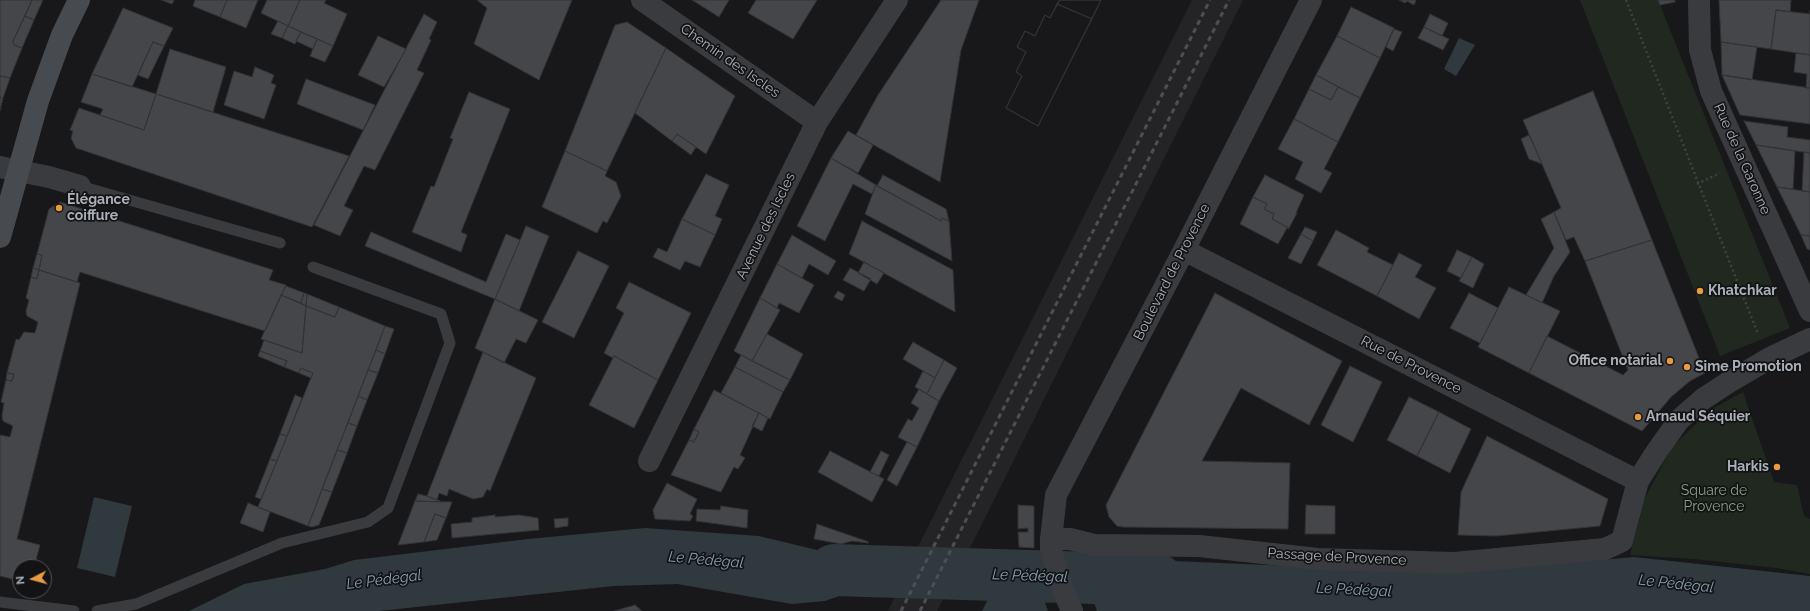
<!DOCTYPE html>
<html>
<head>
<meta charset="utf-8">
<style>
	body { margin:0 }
	#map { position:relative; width:1810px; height:611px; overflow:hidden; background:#18181a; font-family:Raleway,sans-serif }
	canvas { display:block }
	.north { position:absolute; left:12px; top:559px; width:40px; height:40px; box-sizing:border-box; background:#131315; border:1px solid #505257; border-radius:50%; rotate:264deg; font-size:11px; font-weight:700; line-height:16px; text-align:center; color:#abb1b9 }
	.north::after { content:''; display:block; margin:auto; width:14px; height:18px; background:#e99b42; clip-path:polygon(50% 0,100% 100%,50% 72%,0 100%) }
</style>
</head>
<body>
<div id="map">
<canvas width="1810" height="611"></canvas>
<div class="north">N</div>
</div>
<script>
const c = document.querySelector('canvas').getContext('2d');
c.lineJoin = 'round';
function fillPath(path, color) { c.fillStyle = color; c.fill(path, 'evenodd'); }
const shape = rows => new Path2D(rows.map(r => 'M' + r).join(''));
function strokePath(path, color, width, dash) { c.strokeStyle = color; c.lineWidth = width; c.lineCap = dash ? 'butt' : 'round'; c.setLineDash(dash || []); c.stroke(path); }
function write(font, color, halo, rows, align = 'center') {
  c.font = font + ' Raleway,sans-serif'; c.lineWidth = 3.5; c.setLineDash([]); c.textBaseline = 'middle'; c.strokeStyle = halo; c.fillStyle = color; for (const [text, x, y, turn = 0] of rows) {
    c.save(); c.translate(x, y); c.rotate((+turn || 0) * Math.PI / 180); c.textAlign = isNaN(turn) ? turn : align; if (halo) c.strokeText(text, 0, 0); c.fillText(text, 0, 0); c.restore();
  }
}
fillPath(shape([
	[1192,0,1243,0,965,558,915,553],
	[898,591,946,593,937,611,888,611]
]), '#242427');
fillPath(shape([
	[1580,0,1658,0,1790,328,1720,356],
	[1743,392,1774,482,1797,485,1804,516,1810,519,1810,574,1776,568,1694,559,1630,555,1645,498,1672,447,1710,410]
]), '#202820');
fillPath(shape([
	[1459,38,1475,45,1456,76,1444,69],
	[94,497,132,506,115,577,77,568],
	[645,528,759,536,846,557,915,553,898,591,863,588,825,601,792,604,677,584,614,586,379,611,189,611,244,584,325,569,354,560,528,539],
	[1029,557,1048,611,982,611,991,593,946,593,965,558],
	[1078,557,1457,573,1634,557,1810,576,1810,611,1097,611]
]), '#2f393e');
strokePath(shape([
	[834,570,1158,580]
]), '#2f393e', 52);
const building = shape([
	[0,0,32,0,13,41,14,45,22,48,10,78,0,76,0,0],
	[32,0,43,0,34,20,25,16,32,0],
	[161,0,174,0,172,4,161,0],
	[195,0,227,0,220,17,193,6,195,0],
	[227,0,258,0,246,28,220,17,227,0],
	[267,0,300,0,288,26,261,13,267,0],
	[300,0,326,0,324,3,347,14,333,46,288,26,300,0],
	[477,0,572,0,539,80,474,44,487,8,477,0],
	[692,0,729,0,719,17,692,0],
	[756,0,817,0,793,39,748,13,756,0],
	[941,0,979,0,961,50,940,182,856,135,878,95,941,0],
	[1060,0,1101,0,1038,126,1006,108,1022,76,1016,72,1026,52,1017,47,1025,31,1035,36,1045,15,1050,18,1060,0],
	[1060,0,1101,0,1092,19,1057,4,1060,0],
	[1399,0,1416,0,1414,5,1407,1,1405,3,1399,0],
	[1658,0,1675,0,1675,2,1660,5,1658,0],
	[1719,0,1791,0,1790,12,1776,10,1771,49,1721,42,1719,0],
	[1057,4,1092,19,1038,126,1006,108,1022,76,1016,72,1026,52,1017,47,1025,31,1035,36,1045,15,1050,18,1057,4],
	[1351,7,1394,28,1380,58,1337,36,1351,7],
	[123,8,173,28,164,46,153,42,132,87,92,74,123,8],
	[1776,10,1810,14,1810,10,1810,55,1771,49,1776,10],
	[424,14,437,22,429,39,431,40,417,70,424,73,375,170,364,166,344,206,353,210,340,236,314,225,424,14],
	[1430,14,1448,23,1442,36,1424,27,1430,14],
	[25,16,34,20,22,48,14,45,13,41,25,16],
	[278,21,288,26,282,38,271,34,278,21],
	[627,22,666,48,607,171,565,151,615,25,627,22],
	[288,26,301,32,295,44,282,38,288,26],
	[1424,27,1449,39,1443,50,1418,38,1424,27],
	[1394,29,1402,32,1393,51,1386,47,1394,29],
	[301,32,317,39,313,49,296,41,301,32],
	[378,36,406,49,384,87,358,75,378,36],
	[1337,36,1380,58,1360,98,1316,75,1337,36],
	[317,39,333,46,325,62,310,56,317,39],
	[153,42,164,46,148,79,138,75,153,42],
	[1721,42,1757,47,1752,80,1722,75,1721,42],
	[666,48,735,96,706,154,677,134,672,141,635,113,666,48],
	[170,49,226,67,213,112,156,94,170,49],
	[1796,53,1810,55,1810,88,1806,88,1807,74,1794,72,1796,53],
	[255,67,274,75,271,83,276,85,264,119,224,105,234,71,252,77,255,67],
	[92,74,156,94,144,130,100,115,103,109,81,102,92,74],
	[1316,75,1338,87,1331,100,1309,89,1316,75],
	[1722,75,1810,88,1810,124,1740,115,1722,75],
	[0,76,10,78,3,98,0,97,0,76],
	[306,79,375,105,363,130,297,104,306,79],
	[1338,87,1360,98,1338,142,1294,119,1309,89,1331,100,1338,87],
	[1593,91,1652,240,1585,261,1574,237,1566,240,1554,212,1561,208,1523,120,1593,91],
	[469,92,510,109,461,232,467,235,461,252,412,232,431,186,434,187,453,139,450,138,469,92],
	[156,94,349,156,312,227,76,148,71,138,73,131,70,130,79,108,144,130,156,94],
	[0,97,3,98,0,111,0,97],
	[1294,119,1338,142,1324,169,1332,173,1321,193,1295,179,1303,162,1278,149,1294,119],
	[1744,121,1788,127,1787,137,1810,140,1810,153,1756,145,1744,121],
	[848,131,873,145,858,173,831,158,848,131],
	[677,134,696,147,691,155,672,141,677,134],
	[1529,135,1542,164,1529,159,1521,139,1529,135],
	[1756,145,1795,151,1793,189,1777,187,1756,145],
	[565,151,607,171,605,176,616,182,621,196,607,223,603,221,597,233,542,207,565,151],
	[1804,152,1810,153,1810,192,1802,191,1804,152],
	[831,158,876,185,872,194,853,184,825,241,797,226,831,158],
	[706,174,729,185,715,216,722,219,715,235,682,219,706,174],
	[883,175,946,209,949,221,942,218,941,221,877,186,883,175],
	[1265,175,1304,195,1296,213,1297,213,1289,228,1272,219,1274,214,1264,209,1267,204,1253,197,1265,175],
	[876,185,941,221,942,218,949,221,952,261,865,214,876,185],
	[1777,187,1810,192,1810,236,1801,235,1777,187],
	[1253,197,1267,204,1264,209,1274,214,1272,219,1289,228,1289,229,1287,228,1278,244,1240,224,1253,197],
	[60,202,273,270,269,280,286,285,265,331,80,272,77,282,39,270,42,255,37,254,49,209,60,202],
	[1554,212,1570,252,1554,276,1542,303,1526,295,1554,248,1541,219,1554,212],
	[682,219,715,235,700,267,685,261,680,270,653,257,658,248,667,252,682,219],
	[862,221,953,270,955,312,849,254,862,221],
	[526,226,549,236,519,311,495,299,526,226],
	[1305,227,1317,232,1313,241,1301,234,1305,227],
	[1336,230,1369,248,1367,252,1393,265,1377,296,1317,265,1336,230],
	[371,232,486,282,506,234,520,240,495,299,365,246,371,232],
	[1301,234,1313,241,1301,264,1288,258,1301,234],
	[792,235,836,261,828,275,809,264,802,278,777,264,792,235],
	[1801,235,1810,236,1810,250,1807,249,1801,235],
	[1652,240,1705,373,1690,381,1671,397,1642,431,1529,373,1547,336,1623,375,1628,370,1585,261,1652,240],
	[1457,250,1472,257,1461,278,1447,271,1457,250],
	[578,251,609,266,574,338,542,322,578,251],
	[1399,253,1422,265,1415,277,1436,288,1419,319,1377,296,1399,253],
	[37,254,42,255,39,270,33,268,37,254],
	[1472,257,1484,264,1473,288,1459,281,1472,257],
	[864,262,884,273,877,284,858,273,864,262],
	[777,264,814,285,799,313,779,303,777,308,760,298,777,264],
	[33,268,39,270,37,279,31,277,33,268],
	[850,268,871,279,864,291,843,280,850,268],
	[39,270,80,283,17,539,40,545,34,567,20,567,20,581,0,576,0,435,10,437,13,426,3,421,2,416,4,403,1,402,6,380,12,381,14,374,7,373,16,339,19,340,24,332,35,333,38,322,27,316,26,311,29,300,26,298,31,277,37,279,39,270],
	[629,282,691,313,658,380,614,356,613,358,604,353,624,313,616,308,629,282],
	[286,286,304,293,301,303,281,295,286,286],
	[1509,287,1560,311,1529,373,1478,347,1509,287],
	[838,291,845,295,842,301,834,297,838,291],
	[304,293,307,294,306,306,301,303,304,293],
	[1215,293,1342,361,1309,425,1241,388,1202,461,1290,463,1288,529,1123,527,1117,526,1109,517,1106,505,1215,293],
	[1469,293,1498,308,1480,343,1450,328,1469,293],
	[307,294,339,307,335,317,306,306,307,294],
	[281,295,306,306,302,353,261,339,281,295],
	[760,298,780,310,752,361,734,351,760,298],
	[495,299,538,320,526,343,516,339,504,363,475,348,495,299],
	[306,306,335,317,339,307,385,326,308,526,258,507,313,373,301,368,299,373,284,367,287,361,260,351,264,340,302,353,306,306],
	[385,326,394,329,385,354,376,350,385,326],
	[767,334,803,354,790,380,752,361,767,334],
	[913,342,944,360,935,378,903,359,913,342],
	[376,350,385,354,378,373,368,370,376,350],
	[260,351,287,361,284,367,258,356,260,351],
	[483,352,536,378,490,491,487,489,483,497,473,499,449,489,447,496,439,493,437,500,427,496,483,352],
	[741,355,790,380,783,392,735,367,741,355],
	[614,356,658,380,634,428,589,405,614,356],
	[944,360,957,368,939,401,927,394,944,360],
	[1350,366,1382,382,1353,442,1321,425,1350,366],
	[735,367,783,392,770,419,721,393,735,367],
	[301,368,313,373,311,378,299,373,301,368],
	[368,370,378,373,367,400,358,396,368,370],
	[923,371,935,378,927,394,915,387,923,371],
	[7,373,14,374,12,381,6,380,7,373],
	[919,389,939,401,917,447,898,437,908,419,912,421,919,408,911,403,919,389],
	[714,390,759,413,740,455,745,458,738,469,734,467,721,492,671,475,689,440,694,442,699,432,694,429,714,390],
	[295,395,302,398,287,436,280,434,295,395],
	[358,396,367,400,357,426,348,423,358,396],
	[1409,397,1439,412,1417,456,1387,440,1409,397],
	[1439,412,1471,429,1450,473,1417,456,1439,412],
	[759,413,768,418,762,431,752,426,759,413],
	[348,423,357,426,347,453,337,450,348,423],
	[694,429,699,432,694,442,689,440,694,429],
	[280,434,287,436,277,461,270,459,280,434],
	[1487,436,1608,499,1600,526,1496,536,1458,535,1461,492,1487,436],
	[907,442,917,447,897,486,887,480,907,442],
	[337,450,347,453,332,492,322,489,337,450],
	[830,451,884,479,872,502,818,472,830,451],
	[881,451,889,455,879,476,870,472,881,451],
	[270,459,277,461,261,499,255,497,270,459],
	[667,483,697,499,690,514,693,516,690,521,655,519,653,510,667,483],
	[322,489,332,492,319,525,312,527,308,526,322,489],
	[418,494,427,496,443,502,415,501,418,494],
	[415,501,452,502,446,518,435,514,424,542,398,545,415,501],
	[248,503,270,512,263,532,240,523,248,503],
	[1018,505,1034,506,1034,548,1019,547,1018,532,1028,532,1028,528,1018,529,1018,505],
	[1306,505,1335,506,1335,534,1305,534,1306,505],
	[721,506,748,510,747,528,696,521,697,509,720,510,721,506],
	[435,514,446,518,437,540,424,542,435,514],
	[495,515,495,517,519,515,538,518,539,530,452,538,451,524,472,522,472,518,495,515],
	[568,518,568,526,555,528,554,519,568,518],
	[817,524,869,542,868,543,852,541,841,544,814,539,817,524],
	[635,605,642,611,614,611,635,605]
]);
fillPath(building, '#45464a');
strokePath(building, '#323336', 1);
strokePath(shape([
	[1626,0,1758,334],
	[1697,184,1720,173]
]), '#3f4246', 2.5, [2, 3]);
strokePath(shape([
	[80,186,280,243],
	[0,602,74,611],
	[97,611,136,604,282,543,368,522,388,508,450,343,441,314,313,267]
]), '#393b3f', 11);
strokePath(shape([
	[642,0,817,122],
	[1699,0,1700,50,1711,91,1810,311],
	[0,167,49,177,80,186],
	[1184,250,1638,481],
	[649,461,817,122,897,0],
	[1051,539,1070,539,1094,545,1199,546,1318,559,1454,563,1605,549,1622,541,1638,481,1657,451,1679,420,1703,399,1729,382,1770,358,1810,339],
	[1072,611,1062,587,1051,549,1051,539,1056,495,1184,250,1311,0]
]), '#393b3f', 22);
strokePath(shape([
	[0,237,38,101,62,35,79,0]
]), '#474a4f', 22);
strokePath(shape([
	[901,611,1210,0],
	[920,611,1229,0]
]), '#4c4f54', 3, [5, 4]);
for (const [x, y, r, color] of [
	[59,208,4,"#e99b42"],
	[1700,291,4,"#e99b42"],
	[1670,361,4,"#e99b42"],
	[1687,367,4,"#e99b42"],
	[1638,417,4,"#e99b42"],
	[1777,467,4,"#e99b42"]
]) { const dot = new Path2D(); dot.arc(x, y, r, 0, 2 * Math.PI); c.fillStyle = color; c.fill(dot); strokePath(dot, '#131315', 1.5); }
write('14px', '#abb1b9', '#131315', [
	["Chemin des Iscles",730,61,35],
	["Rue de la Garonne",1742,159,66],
	["Avenue des Iscles",766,226,-64],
	["Boulevard de Provence",1172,272,-63],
	["Rue de Provence",1411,365,27],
	["Passage de Provence",1337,557,3]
]);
write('bold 14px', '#abb1b9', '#131315', [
	["Élégance",67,200],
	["coiffure",67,216],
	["Khatchkar",1708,291],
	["Office notarial",1662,361,"right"],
	["Sime Promotion",1695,367],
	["Arnaud Séquier",1646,417],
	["Harkis",1769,467,"right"]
], 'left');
write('14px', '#85a383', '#131315', [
	["Square de",1714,491],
	["Provence",1714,507]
]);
write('italic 15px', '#84a2b2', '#131315', [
	["Le Pédégal",706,560,5],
	["Le Pédégal",1030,576,2],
	["Le Pédégal",384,580,-7],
	["Le Pédégal",1676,584,6],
	["Le Pédégal",1354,590,3]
]);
</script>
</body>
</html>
